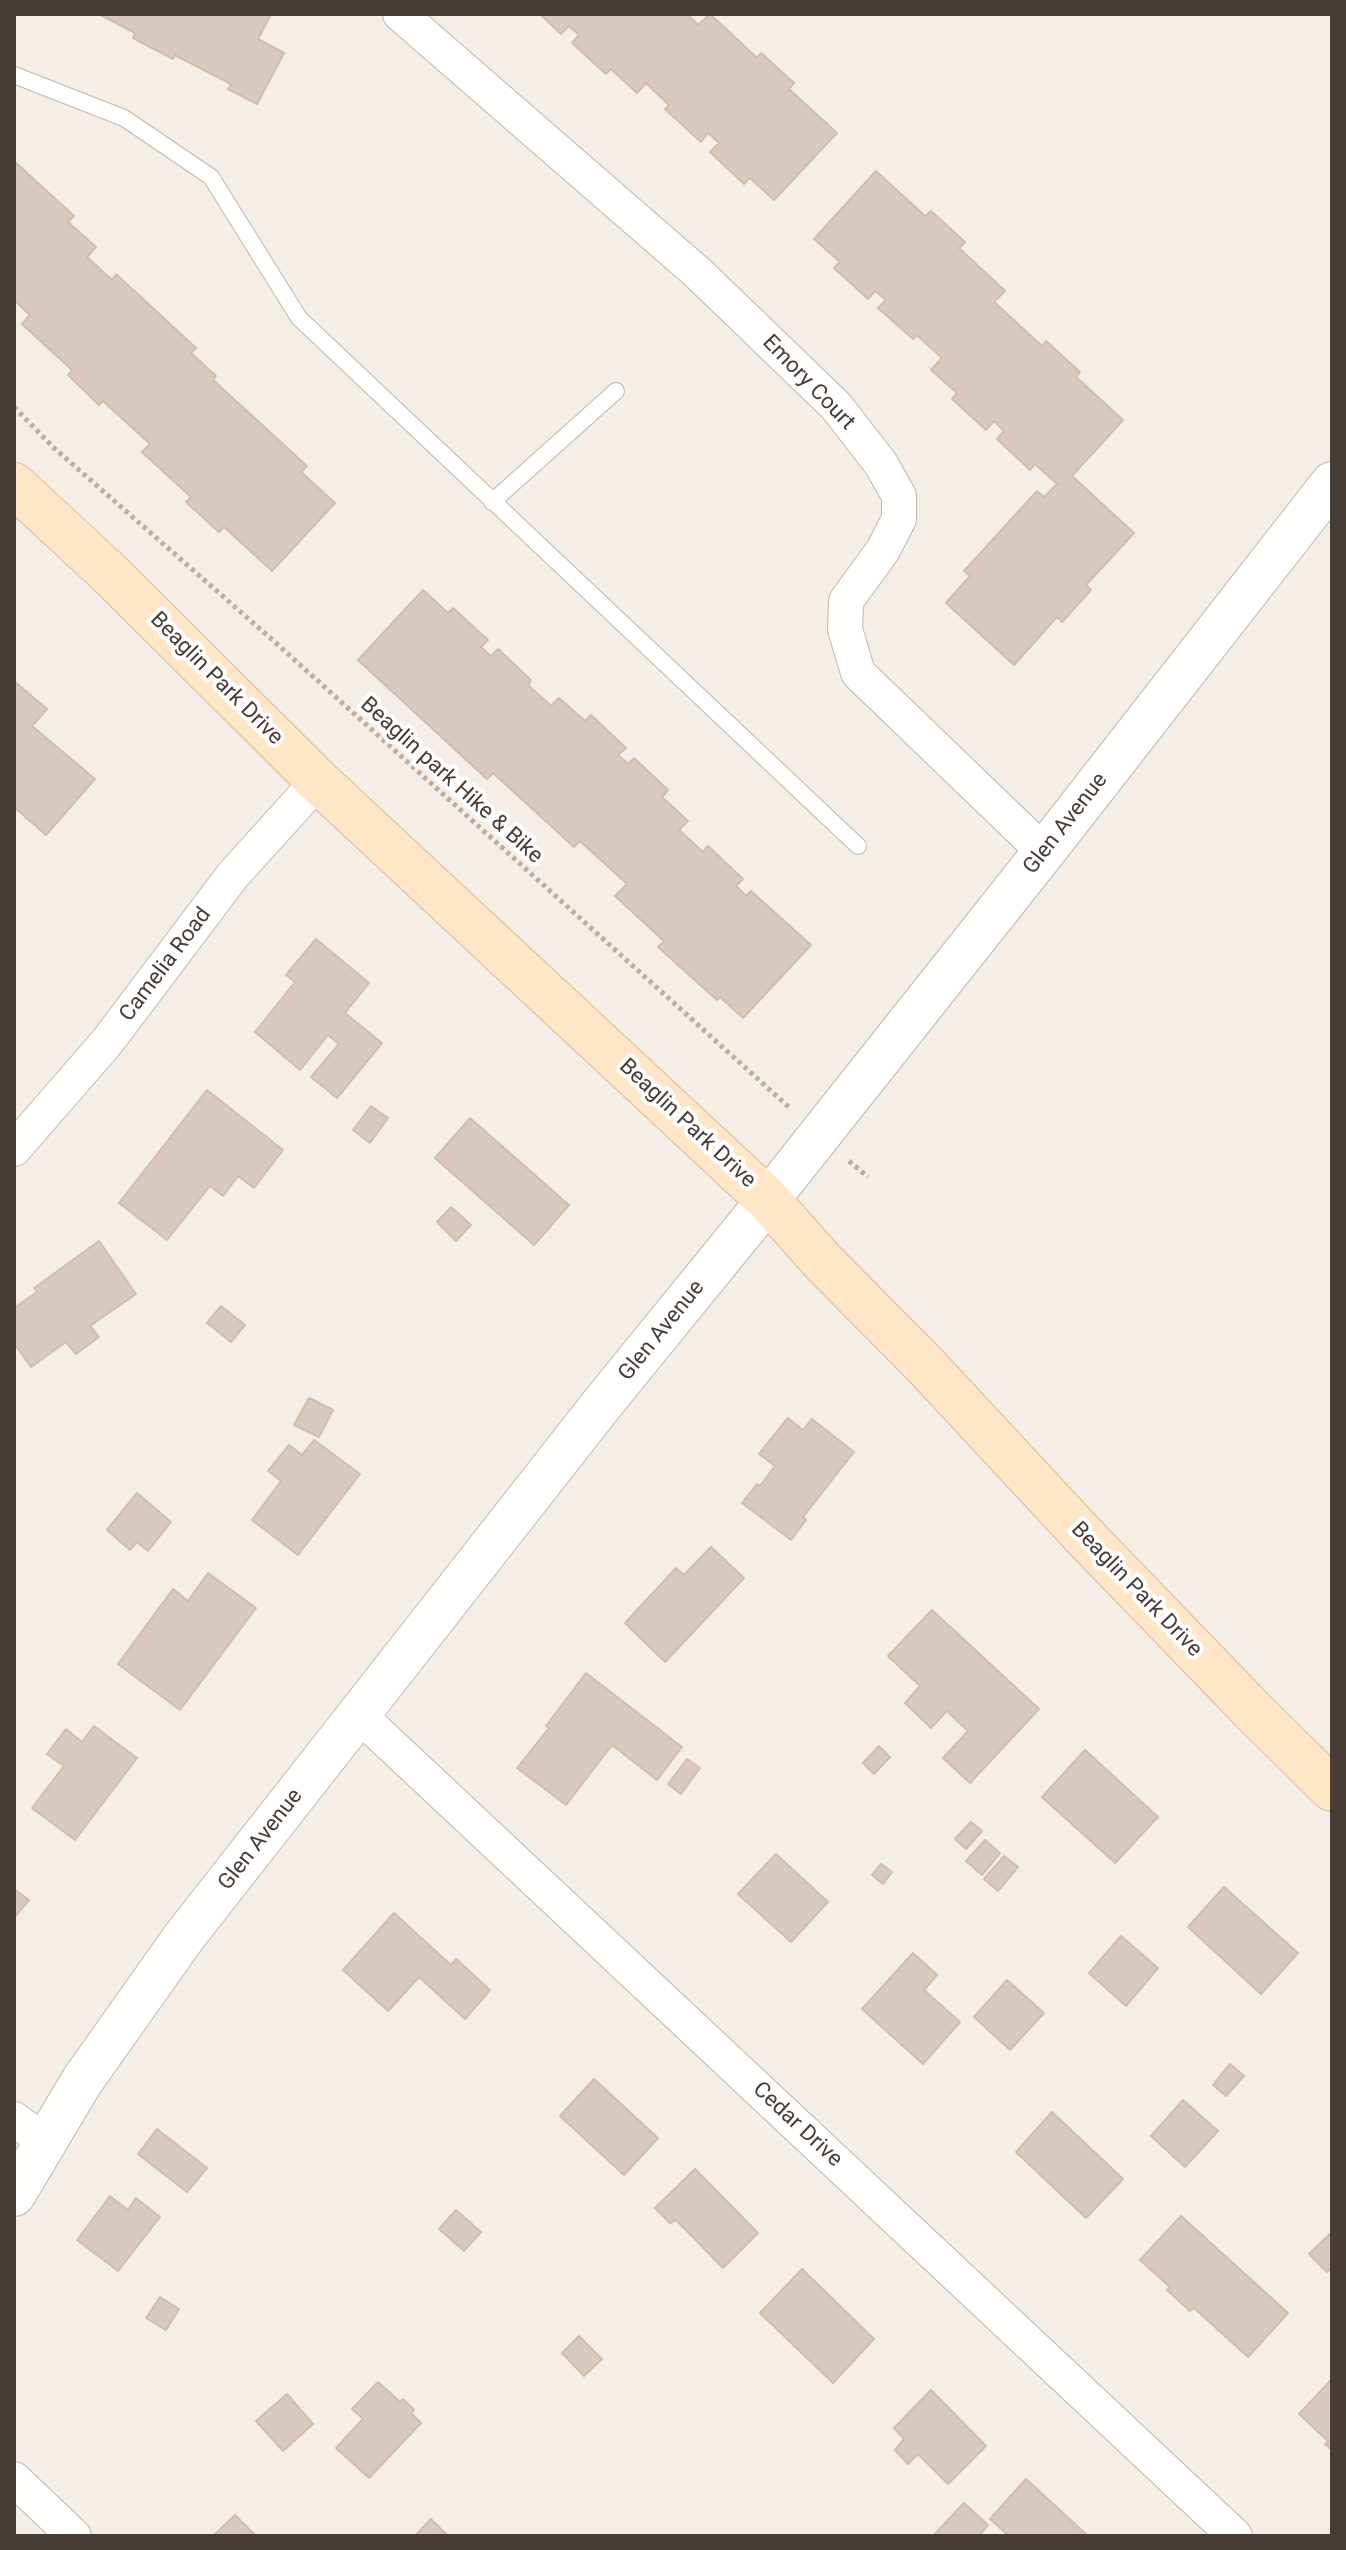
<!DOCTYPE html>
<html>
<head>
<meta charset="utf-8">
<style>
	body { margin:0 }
	#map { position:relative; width:1346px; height:2550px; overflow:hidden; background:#f4eee7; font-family:Roboto,sans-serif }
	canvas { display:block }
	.frame { position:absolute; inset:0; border:16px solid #473d36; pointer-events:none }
</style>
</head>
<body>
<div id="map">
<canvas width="1346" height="2550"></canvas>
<div class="frame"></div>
</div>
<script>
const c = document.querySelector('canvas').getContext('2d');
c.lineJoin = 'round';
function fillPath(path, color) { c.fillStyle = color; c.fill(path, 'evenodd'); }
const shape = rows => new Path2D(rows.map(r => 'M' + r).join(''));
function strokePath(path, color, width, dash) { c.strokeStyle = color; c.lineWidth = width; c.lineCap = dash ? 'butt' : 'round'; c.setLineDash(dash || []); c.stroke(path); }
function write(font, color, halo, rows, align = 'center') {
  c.font = font + ' Roboto,sans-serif'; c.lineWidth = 8; c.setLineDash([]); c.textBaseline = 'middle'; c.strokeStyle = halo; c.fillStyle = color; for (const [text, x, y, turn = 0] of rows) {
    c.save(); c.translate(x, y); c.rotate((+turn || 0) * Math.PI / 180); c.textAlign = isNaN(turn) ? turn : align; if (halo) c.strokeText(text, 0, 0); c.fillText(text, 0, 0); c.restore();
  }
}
const building = shape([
	[99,14,271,14,258,39,284,53,257,104,228,89,231,84,175,55,173,59,133,38,135,33,99,14],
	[540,14,687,14,698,25,710,14,757,58,761,53,794,83,789,89,837,133,774,200,750,178,744,184,710,152,719,143,708,133,701,142,665,109,669,105,646,83,637,93,611,69,606,74,572,43,579,35,569,26,561,34,540,14],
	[14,161,74,216,68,222,96,247,87,257,112,280,116,274,196,348,191,353,216,376,213,380,307,466,301,472,335,503,272,571,224,527,219,532,186,502,191,497,142,452,150,444,103,401,99,405,68,375,72,370,22,324,30,315,14,300,14,161],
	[876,171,925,216,931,211,965,242,959,248,1005,291,994,302,1042,346,1046,341,1080,372,1076,377,1123,420,1072,476,1134,533,1086,585,1091,590,1062,622,1057,617,1014,665,946,603,970,576,964,571,1037,491,1044,497,1057,484,1035,464,1030,470,997,439,1004,431,994,421,986,430,952,399,957,393,931,370,942,358,917,335,913,339,878,308,886,300,875,291,868,299,834,268,840,262,814,239,876,171],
	[423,590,448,613,453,608,488,640,481,647,491,656,498,649,531,680,528,685,551,706,559,698,585,721,591,715,626,748,618,755,628,764,634,758,668,790,662,797,688,821,679,830,703,852,708,846,743,879,736,886,746,896,751,891,811,945,743,1018,720,997,717,1000,658,947,664,941,615,896,627,884,580,841,574,847,493,773,487,779,358,660,423,590],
	[14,681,47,709,32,726,95,779,46,835,14,807,14,681],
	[316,939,369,983,345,1013,382,1043,337,1098,311,1077,339,1044,328,1035,300,1070,255,1032,295,982,286,975,316,939],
	[207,1090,283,1150,254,1188,238,1176,223,1196,210,1186,167,1240,119,1203,207,1090],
	[371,1106,388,1118,370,1143,353,1130,371,1106],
	[470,1118,569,1205,534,1245,435,1158,470,1118],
	[451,1207,471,1225,456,1241,437,1222,451,1207],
	[99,1241,136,1294,90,1326,99,1337,76,1354,66,1342,31,1367,14,1343,14,1308,37,1292,34,1288,99,1241],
	[221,1306,245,1325,231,1342,207,1323,221,1306],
	[309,1398,333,1410,319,1437,294,1425,309,1398],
	[788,1418,803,1430,812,1419,854,1452,803,1517,806,1520,791,1540,742,1503,757,1484,760,1486,775,1466,759,1454,788,1418],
	[314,1440,360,1474,298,1555,252,1520,281,1481,268,1471,289,1445,302,1455,314,1440],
	[137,1493,171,1522,148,1551,137,1542,130,1550,107,1530,137,1493],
	[711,1547,744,1578,665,1662,625,1623,676,1568,684,1575,711,1547],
	[208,1573,256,1608,180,1710,118,1664,173,1589,188,1601,208,1573],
	[932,1610,1039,1709,970,1783,943,1758,968,1731,947,1711,931,1728,905,1703,920,1686,888,1656,932,1610],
	[586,1673,682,1747,657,1780,612,1745,566,1805,517,1768,549,1728,546,1726,586,1673],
	[94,1726,137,1758,75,1840,32,1808,64,1766,47,1754,66,1729,82,1742,94,1726],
	[879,1746,890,1757,874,1774,863,1763,879,1746],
	[1085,1750,1158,1817,1115,1863,1042,1797,1085,1750],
	[687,1759,700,1768,681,1794,668,1784,687,1759],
	[971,1822,982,1831,966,1849,955,1839,971,1822],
	[985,1840,1000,1853,982,1875,966,1861,985,1840],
	[776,1854,828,1902,791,1942,738,1894,776,1854],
	[1004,1856,1018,1867,998,1891,984,1879,1004,1856],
	[881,1864,892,1872,883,1884,872,1875,881,1864],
	[1224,1887,1298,1953,1261,1994,1188,1927,1224,1887],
	[14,1889,29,1900,14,1918,14,1889],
	[394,1913,451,1965,456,1959,490,1990,465,2019,419,1977,388,2011,343,1970,394,1913],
	[1121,1936,1158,1968,1126,2006,1089,1973,1121,1936],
	[913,1953,937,1975,924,1990,960,2022,923,2064,862,2009,913,1953],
	[1007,1980,1044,2013,1010,2050,974,2017,1007,1980],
	[1230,2064,1244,2076,1226,2096,1213,2085,1230,2064],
	[594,2079,658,2138,624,2175,560,2116,594,2079],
	[1183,2100,1218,2131,1185,2167,1151,2136,1183,2100],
	[1052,2112,1123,2179,1086,2218,1016,2152,1052,2112],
	[157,2129,207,2168,187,2192,138,2154,157,2129],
	[695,2169,758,2233,723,2268,676,2220,670,2223,655,2208,695,2169],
	[110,2196,128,2210,136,2198,160,2217,118,2271,77,2240,110,2196],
	[456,2210,481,2232,464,2251,439,2229,456,2210],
	[1181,2216,1288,2313,1248,2357,1194,2308,1190,2311,1167,2290,1170,2287,1140,2260,1181,2216],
	[1332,2232,1332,2267,1327,2272,1309,2254,1332,2232],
	[802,2269,874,2339,833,2383,760,2313,802,2269],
	[160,2297,179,2309,166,2330,146,2318,160,2297],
	[579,2336,602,2359,584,2376,562,2353,579,2336],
	[1332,2379,1332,2450,1325,2444,1328,2441,1299,2414,1332,2379],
	[378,2382,400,2402,403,2399,414,2410,411,2413,421,2423,369,2478,336,2448,363,2419,352,2409,378,2382],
	[931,2390,986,2446,948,2484,918,2454,908,2464,895,2450,904,2439,894,2428,931,2390],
	[287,2394,313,2424,283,2451,256,2421,287,2394],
	[1026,2479,1088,2536,1009,2536,990,2519,1026,2479],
	[964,2503,988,2525,979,2536,933,2536,964,2503],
	[235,2515,256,2536,213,2536,235,2515],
	[431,2519,448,2536,415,2536,431,2519]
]);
fillPath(building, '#d9cabf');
strokePath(building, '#d1bdaf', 2);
const service = shape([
	[14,75,124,118,211,177,299,318,858,846],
	[492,502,616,391]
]);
const minor = shape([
	[400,14,698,273,836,406,881,464,899,496,899,519,883,550,846,601,845,629,858,673,1044,852],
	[14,1149,107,1042,233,875,318,781],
	[359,1715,1235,2536],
	[14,2119,45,2142],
	[14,2479,74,2536]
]);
const tertiary = shape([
	[14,2195,82,2081,184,1937,602,1404,768,1200,1044,852,1332,483]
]);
const secondary = shape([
	[14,485,109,573,318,781,768,1200,823,1262,925,1365,1083,1535,1255,1713,1332,1789]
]);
strokePath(service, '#c3b6ac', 18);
strokePath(minor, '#c3b6ac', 36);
strokePath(tertiary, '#c3b6ac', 44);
strokePath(secondary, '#d9bb97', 46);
strokePath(shape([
	[14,407,54,448,276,643,791,1109],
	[849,1161,868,1177]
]), '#c2ac9a', 5, [4, 4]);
strokePath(service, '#fff', 16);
strokePath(minor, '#fff', 34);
strokePath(tertiary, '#fff', 42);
strokePath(secondary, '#ffe6c6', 44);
write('22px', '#473d36', '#fff', [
	["Emory Court",808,383,46],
	["Beaglin Park Drive",216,679,45],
	["Beaglin park Hike & Bike",451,781,42],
	["Glen Avenue",1066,824,-52],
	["Camelia Road",166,965,-53],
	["Beaglin Park Drive",687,1124,43],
	["Glen Avenue",662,1331,-51],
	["Beaglin Park Drive",1136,1590,46],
	["Glen Avenue",261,1840,-52],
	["Cedar Drive",797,2125,43]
]);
</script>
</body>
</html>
